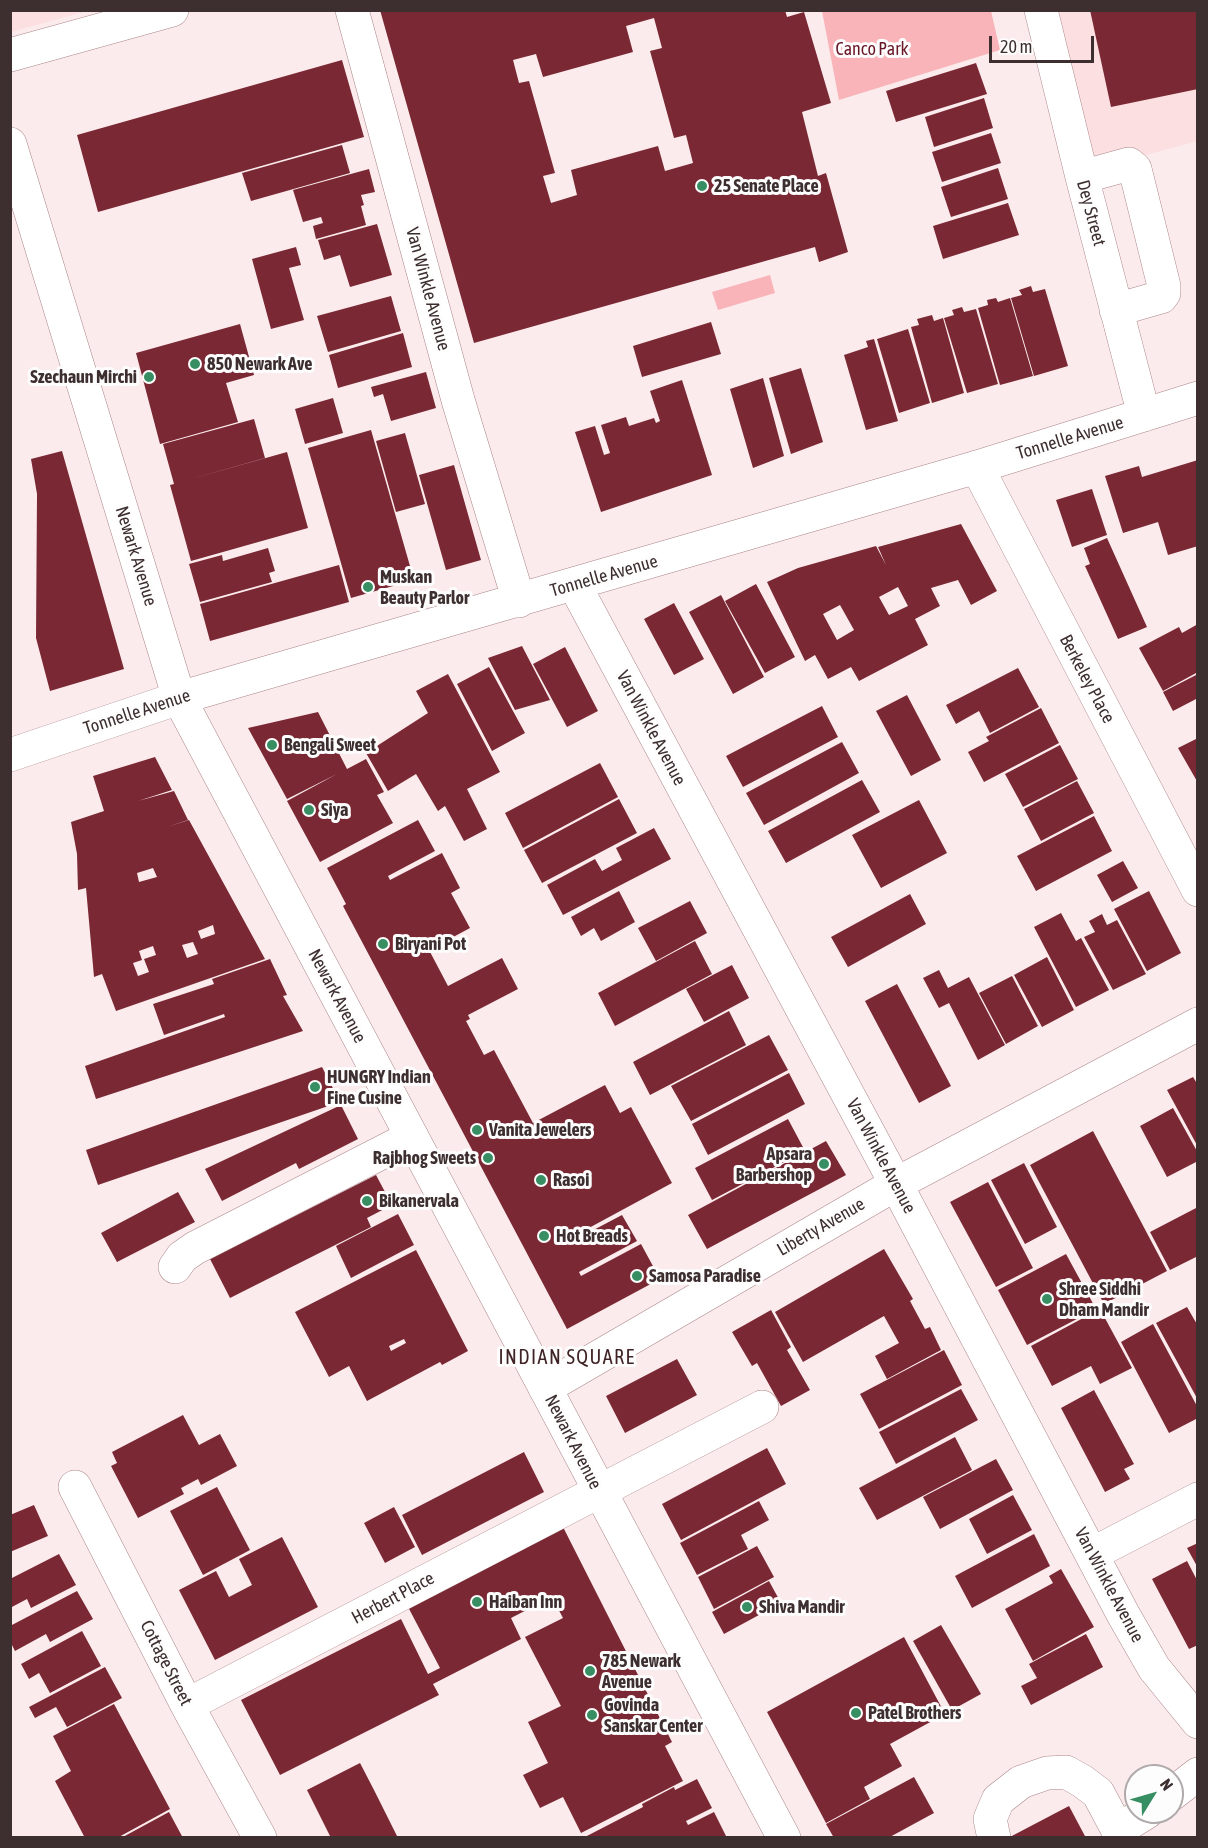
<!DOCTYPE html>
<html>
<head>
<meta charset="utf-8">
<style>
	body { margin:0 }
	#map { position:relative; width:1208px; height:1848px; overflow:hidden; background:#fcebec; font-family:"Asap Condensed",sans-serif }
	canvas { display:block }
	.frame { position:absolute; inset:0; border:12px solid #3d2e2f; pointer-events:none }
	.north { position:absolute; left:1124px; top:1764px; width:60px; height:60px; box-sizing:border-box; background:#fdfdfd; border:2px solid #b0aaab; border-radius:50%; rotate:53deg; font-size:16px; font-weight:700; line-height:24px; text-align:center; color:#3d2e2f }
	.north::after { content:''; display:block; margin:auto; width:21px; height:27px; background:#378e62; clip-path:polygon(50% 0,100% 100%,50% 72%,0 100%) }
	.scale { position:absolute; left:989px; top:36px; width:105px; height:27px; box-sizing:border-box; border:3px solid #3d2e2f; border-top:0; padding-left:8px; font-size:18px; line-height:21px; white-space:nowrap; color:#3d2e2f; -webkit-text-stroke:4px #fdfdfd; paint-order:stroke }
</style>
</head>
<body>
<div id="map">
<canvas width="1208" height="1848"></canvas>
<div class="frame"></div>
<div class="north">N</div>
<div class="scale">20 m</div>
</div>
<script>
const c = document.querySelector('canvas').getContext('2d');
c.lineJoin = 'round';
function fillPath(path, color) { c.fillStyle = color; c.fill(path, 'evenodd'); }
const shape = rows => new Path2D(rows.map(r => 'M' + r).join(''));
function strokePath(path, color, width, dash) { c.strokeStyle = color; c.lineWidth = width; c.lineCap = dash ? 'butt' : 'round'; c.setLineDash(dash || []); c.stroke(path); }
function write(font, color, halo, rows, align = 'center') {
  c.font = font + ' "Asap Condensed",sans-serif'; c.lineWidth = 6; c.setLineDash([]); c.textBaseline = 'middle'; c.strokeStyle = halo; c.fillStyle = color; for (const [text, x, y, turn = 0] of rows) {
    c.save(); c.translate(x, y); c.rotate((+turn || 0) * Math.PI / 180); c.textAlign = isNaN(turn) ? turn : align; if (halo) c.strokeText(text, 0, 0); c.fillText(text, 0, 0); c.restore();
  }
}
fillPath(shape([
	[11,10,87,10,87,11,11,32],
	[1055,11,1197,11,1197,141,1096,169]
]), '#fcdfe0');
fillPath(shape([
	[822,11,991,11,1000,50,839,100],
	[770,275,775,293,718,310,712,292]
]), '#f8b4b8');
fillPath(shape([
	[380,10,785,10,787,17,804,12,831,103,802,112,818,176,826,173,848,252,819,262,815,247,474,343],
	[654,18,662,48,650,51,674,138,686,135,693,163,665,171,658,146,571,170,577,195,551,203,543,176,555,173,529,81,519,83,513,60,536,54,543,77,633,52,626,26],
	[1090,10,1198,10,1198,89,1111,107],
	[342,60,364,137,98,212,77,135],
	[976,63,987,94,896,122,886,91],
	[984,98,993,128,934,147,925,117],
	[991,133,1001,163,942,182,932,152],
	[342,145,350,173,251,201,242,173],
	[998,168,1008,199,951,217,941,187],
	[369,169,375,192,361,195,364,205,361,206,366,225,316,239,313,226,323,223,321,217,303,222,293,190],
	[1008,203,1019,235,943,259,933,226],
	[377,224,392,275,350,287,340,255,324,260,318,240],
	[296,247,301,265,289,268,304,320,271,329,252,259],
	[1031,286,1033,292,1045,289,1068,366,1034,376,1011,298,1022,295,1019,290],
	[391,296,401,331,328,352,317,316],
	[996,298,998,302,1010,298,1033,376,1000,385,978,308,988,305,987,300],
	[962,307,964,312,976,309,998,384,967,393,944,318,954,315,952,310],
	[932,315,934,321,943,318,964,393,932,403,911,327,919,325,917,319],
	[711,322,721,354,642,377,633,346],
	[240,324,254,375,226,383,238,422,160,444,136,353],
	[908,329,930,403,899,413,877,339],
	[403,333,412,367,338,388,329,355],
	[874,339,898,421,866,430,844,355,868,347,866,341],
	[801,368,823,442,791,454,769,378],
	[426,372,436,408,391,421,383,394,374,397,371,387],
	[763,378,784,456,753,468,730,389],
	[682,380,712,475,601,512,575,432,595,426,604,455,610,453,601,425,626,417,629,426,654,418,656,423,660,421,650,391],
	[333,398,343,433,305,444,295,409],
	[254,419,265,458,184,481,287,452,308,528,191,561,170,485,174,484,163,444],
	[371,430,414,580,351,598,308,448],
	[405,433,425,504,396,512,376,441],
	[62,451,124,669,50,691,36,638,37,494,31,459],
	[1198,460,1198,546,1168,555,1158,522,1123,533,1105,476,1139,466,1142,477],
	[454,465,481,560,446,570,419,475],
	[1092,489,1107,535,1072,547,1056,500],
	[961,524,997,591,971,605,958,580,931,588,940,606,915,619,928,645,859,681,851,667,828,679,815,655,805,661,767,582,798,568,876,546,886,565,878,547],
	[898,587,908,606,889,615,879,597],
	[840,605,854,630,837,640,823,614],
	[1107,538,1147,627,1118,639,1085,566,1090,564,1084,548],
	[268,548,275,571,269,573,272,582,200,602,189,564,222,555,223,561],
	[339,565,349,602,210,641,200,604],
	[756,584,795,657,765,673,725,601],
	[721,595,764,677,733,694,689,612],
	[674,603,704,659,674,675,644,619],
	[1198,624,1198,672,1163,691,1139,648,1179,627,1182,633],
	[522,646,550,700,515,710,488,658],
	[565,647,598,711,567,727,533,664],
	[489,667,525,733,492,751,457,684],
	[1018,668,1039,707,990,733,979,711,956,724,946,705],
	[448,674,500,772,467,789,487,829,464,841,445,806,438,811,416,774,388,791,366,753,428,713,416,691],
	[1198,674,1198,698,1173,711,1163,692],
	[907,695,941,760,911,776,876,711],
	[822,706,838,737,743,787,726,756],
	[1041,708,1059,743,984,782,968,752,989,741,986,737],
	[318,712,347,769,366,759,384,792,377,795,393,823,320,862,287,801,337,774,287,799,248,728],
	[1198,738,1198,783,1178,748],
	[842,742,859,773,764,825,746,793],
	[1060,745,1078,779,1023,807,1005,774],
	[155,757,172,790,138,801,174,791,188,820,167,827,189,820,265,959,116,1011,102,974,94,977,86,888,78,890,77,854,71,822,104,811,93,776],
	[153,868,157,877,139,882,137,873],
	[213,925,215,934,201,939,198,931],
	[193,942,198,954,187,958,182,945],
	[153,946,156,955,144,959,149,972,138,976,133,963,142,960,139,951],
	[600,763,618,797,523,848,505,813],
	[862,780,880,812,786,863,768,831],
	[1077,781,1094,813,1041,841,1024,809],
	[619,799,637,833,542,883,524,850],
	[919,800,947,853,881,888,852,835],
	[1094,816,1112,851,1036,891,1017,856],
	[418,820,435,851,388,876,390,880,442,853,460,888,451,893,470,928,429,950,448,986,502,958,518,989,468,1015,470,1019,466,1021,484,1055,494,1050,533,1123,605,1085,620,1113,631,1107,672,1183,563,1242,565,1245,622,1215,637,1241,579,1272,581,1276,641,1244,660,1279,567,1329,343,906,346,904,327,868],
	[654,828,671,859,563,915,547,885,595,859,602,871,622,860,616,848],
	[1123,861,1138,888,1112,902,1097,875],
	[619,891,635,922,601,941,594,928,581,936,571,917],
	[1149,891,1181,953,1147,971,1114,909],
	[910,894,926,924,848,967,831,937],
	[690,901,707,933,656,961,638,928],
	[1061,913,1076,941,1081,938,1109,990,1076,1007,1034,927],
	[1102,914,1107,925,1117,920,1146,974,1113,990,1084,937,1095,932,1089,921],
	[695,941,712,974,615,1026,598,993],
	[1047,957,1074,1010,1042,1027,1014,975],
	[270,959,287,995,283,996,303,1031,96,1099,85,1066,225,1017,224,1014,164,1035,153,1004,214,984,212,979],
	[732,965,749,998,704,1022,686,989],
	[939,970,948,988,969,977,1005,1045,978,1060,949,1003,939,1008,923,978],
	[1012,976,1038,1026,1006,1044,979,993],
	[897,984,951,1086,919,1103,865,1001],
	[729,1011,746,1045,650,1095,633,1062],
	[769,1035,788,1070,691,1121,671,1086],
	[322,1067,340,1102,98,1185,86,1150],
	[789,1073,805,1104,708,1155,692,1124],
	[1193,1077,1198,1085,1198,1147,1167,1090],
	[341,1105,358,1139,299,1169,296,1163,222,1201,205,1169],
	[1173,1108,1198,1153,1198,1161,1167,1177,1140,1126],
	[788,1119,805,1151,712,1200,695,1168],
	[1093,1131,1167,1271,1104,1304,1030,1165],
	[826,1141,846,1175,707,1249,688,1215],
	[1024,1163,1057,1227,1025,1244,991,1180],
	[376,1175,392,1205,367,1218,371,1227,230,1298,210,1259],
	[988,1182,1033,1268,996,1287,950,1202],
	[178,1192,195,1222,117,1262,101,1233],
	[1198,1207,1198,1256,1170,1270,1150,1232],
	[398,1214,414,1245,351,1278,336,1246],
	[884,1249,913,1299,910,1301,925,1329,930,1327,941,1350,887,1379,875,1356,899,1343,884,1316,803,1362,775,1312],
	[416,1250,468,1351,442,1365,440,1362,367,1401,349,1366,329,1377,295,1312],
	[404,1339,406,1343,391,1351,389,1346],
	[1066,1254,1096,1309,1027,1345,998,1290],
	[1187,1307,1198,1326,1198,1400,1156,1323],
	[1100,1309,1132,1368,1100,1384,1091,1366,1052,1386,1031,1346],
	[771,1310,791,1347,787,1350,810,1390,781,1406,757,1363,752,1366,732,1332],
	[1153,1324,1198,1408,1198,1418,1169,1433,1121,1342],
	[944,1350,962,1385,879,1429,860,1394],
	[677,1359,697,1395,625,1433,606,1396],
	[961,1389,978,1420,896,1464,879,1432],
	[1094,1390,1134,1464,1124,1469,1130,1479,1105,1492,1061,1408],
	[183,1415,199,1445,220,1434,237,1466,201,1485,198,1479,181,1488,184,1494,138,1518,111,1466,117,1463,112,1452],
	[955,1437,972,1470,877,1520,859,1488],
	[767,1448,786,1484,681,1540,662,1504],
	[524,1452,544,1492,422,1555,402,1515],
	[996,1459,1013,1490,940,1529,923,1497],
	[217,1487,250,1550,203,1575,170,1511],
	[1013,1495,1032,1530,987,1554,969,1519],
	[759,1501,769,1520,741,1535,748,1549,697,1575,680,1543],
	[34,1505,48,1536,10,1552,10,1515],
	[394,1507,415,1547,385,1563,364,1523],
	[563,1527,672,1742,665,1746,683,1781,581,1833,563,1797,540,1808,523,1775,548,1763,528,1722,561,1706,525,1637,563,1618,552,1597,511,1618,521,1639,433,1684,439,1695,280,1775,241,1700,401,1619,428,1674,440,1668,407,1605],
	[1034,1534,1050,1566,972,1608,955,1576],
	[282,1537,318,1607,215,1660,179,1590,216,1571,229,1597,252,1585,239,1559],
	[1198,1543,1198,1568,1187,1548],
	[757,1546,774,1577,714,1609,698,1577],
	[59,1554,76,1585,31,1608,27,1599,10,1608,10,1579],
	[1187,1561,1198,1582,1198,1645,1189,1649,1152,1579],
	[1061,1569,1094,1627,1033,1661,1005,1609,1053,1583,1049,1576],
	[769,1581,781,1603,724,1634,712,1612],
	[77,1591,93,1619,50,1642,46,1634,15,1651,10,1641,10,1626],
	[941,1625,981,1694,952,1710,913,1641],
	[82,1631,101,1666,50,1693,39,1673,29,1679,21,1664],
	[1086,1634,1103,1667,1031,1705,1021,1686,1037,1678,1029,1664],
	[904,1637,945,1714,890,1744,902,1766,864,1787,870,1799,826,1823,767,1712],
	[105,1667,122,1698,67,1727,56,1707,35,1718,29,1707],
	[114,1704,170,1809,117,1838,85,1838,55,1781,71,1771,53,1736],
	[360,1763,374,1790,398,1838,331,1838,307,1790],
	[914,1777,934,1813,888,1838,834,1838,826,1824],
	[697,1779,712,1808,686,1821,688,1825,714,1812,727,1838,583,1838,643,1807,642,1804,674,1787,675,1790],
	[1069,1806,1086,1838,1008,1838],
	[169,1812,183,1838,121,1838]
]), '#7a2834');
const minor = shape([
	[352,10,458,400,519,601],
	[1041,10,1082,177,1144,415],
	[10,55,172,10],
	[1082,177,1129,164,1135,169,1164,286,1164,293,1161,297,1116,310],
	[977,467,1198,890],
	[574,584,896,1184,1123,1614,1154,1668,1198,1722],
	[10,755,179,698,977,467,1198,398],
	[175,1267,182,1257,195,1248,412,1137],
	[545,1388,896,1184,1198,1024],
	[75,1487,187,1705,260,1838],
	[1092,1554,1198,1499],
	[187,1705,762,1407],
	[1172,1794,1198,1774],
	[1118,1830,1147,1812],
	[994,1838,990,1819,998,1800,1021,1782,1047,1773,1066,1772,1082,1781,1098,1793,1122,1838]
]);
const major = shape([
	[10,144,179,698,784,1838]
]);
strokePath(minor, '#ab8789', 34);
strokePath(major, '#ab8789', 34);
strokePath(minor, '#fff', 33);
strokePath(major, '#fff', 33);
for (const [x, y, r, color] of [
	[702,186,6,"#378e62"],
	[195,364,6,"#378e62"],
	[149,377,6,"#378e62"],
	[368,587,6,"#378e62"],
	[272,745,6,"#378e62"],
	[309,810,6,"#378e62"],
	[383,944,6,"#378e62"],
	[315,1087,6,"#378e62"],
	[477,1130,6,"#378e62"],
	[488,1158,6,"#378e62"],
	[824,1164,6,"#378e62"],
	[541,1180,6,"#378e62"],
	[367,1201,6,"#378e62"],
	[544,1236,6,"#378e62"],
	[637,1276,6,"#378e62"],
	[1047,1299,6,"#378e62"],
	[477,1602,6,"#378e62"],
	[747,1607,6,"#378e62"],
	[590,1671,6,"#378e62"],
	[856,1713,6,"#378e62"],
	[592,1715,6,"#378e62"]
]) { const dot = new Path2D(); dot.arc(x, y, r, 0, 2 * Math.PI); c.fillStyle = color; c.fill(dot); strokePath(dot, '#fdfdfd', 2); }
write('18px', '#681525', '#fdfdfd', [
	["Canco Park",872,49]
]);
write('bold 18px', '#3d2e2f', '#fdfdfd', [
	["25 Senate Place",714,186],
	["850 Newark Ave",207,364],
	["Szechaun Mirchi",137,377,"right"],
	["Muskan",380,577],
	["Beauty Parlor",380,598],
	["Bengali Sweet",284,745],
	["Siya",321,810],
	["Biryani Pot",395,944],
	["HUNGRY Indian",327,1077],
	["Fine Cusine",327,1098],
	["Vanita Jewelers",489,1130],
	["Apsara",812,1154,"right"],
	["Barbershop",812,1175,"right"],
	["Rajbhog Sweets",476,1158,"right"],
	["Rasoi",553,1180],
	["Bikanervala",379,1201],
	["Hot Breads",556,1236],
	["Samosa Paradise",649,1276],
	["Shree Siddhi",1059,1289],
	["Dham Mandir",1059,1310],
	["Haiban Inn",489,1602],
	["Shiva Mandir",759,1607],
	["785 Newark",602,1661],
	["Avenue",602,1682],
	["Govinda",604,1705],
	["Sanskar Center",604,1726],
	["Patel Brothers",868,1713]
], 'left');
write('18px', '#3d2e2f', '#fdfdfd', [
	["Dey Street",1091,213,75],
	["Van Winkle Avenue",428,289,75],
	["Tonnelle Avenue",1070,438,-17],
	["Newark Avenue",136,556,73],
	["Tonnelle Avenue",604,576,-16],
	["Berkeley Place",1087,679,62],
	["Tonnelle Avenue",137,712,-18],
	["Van Winkle Avenue",651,728,62],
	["Newark Avenue",337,996,62],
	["Van Winkle Avenue",881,1156,62],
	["Liberty Avenue",821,1227,-30],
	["Newark Avenue",573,1442,63],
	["Van Winkle Avenue",1109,1585,62],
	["Herbert Place",393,1598,-28],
	["Cottage Street",166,1663,63]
]);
c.letterSpacing = '1.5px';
write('20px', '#402325', '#fdfdfd', [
	["INDIAN SQUARE",567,1358]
]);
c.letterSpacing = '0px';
</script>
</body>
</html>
